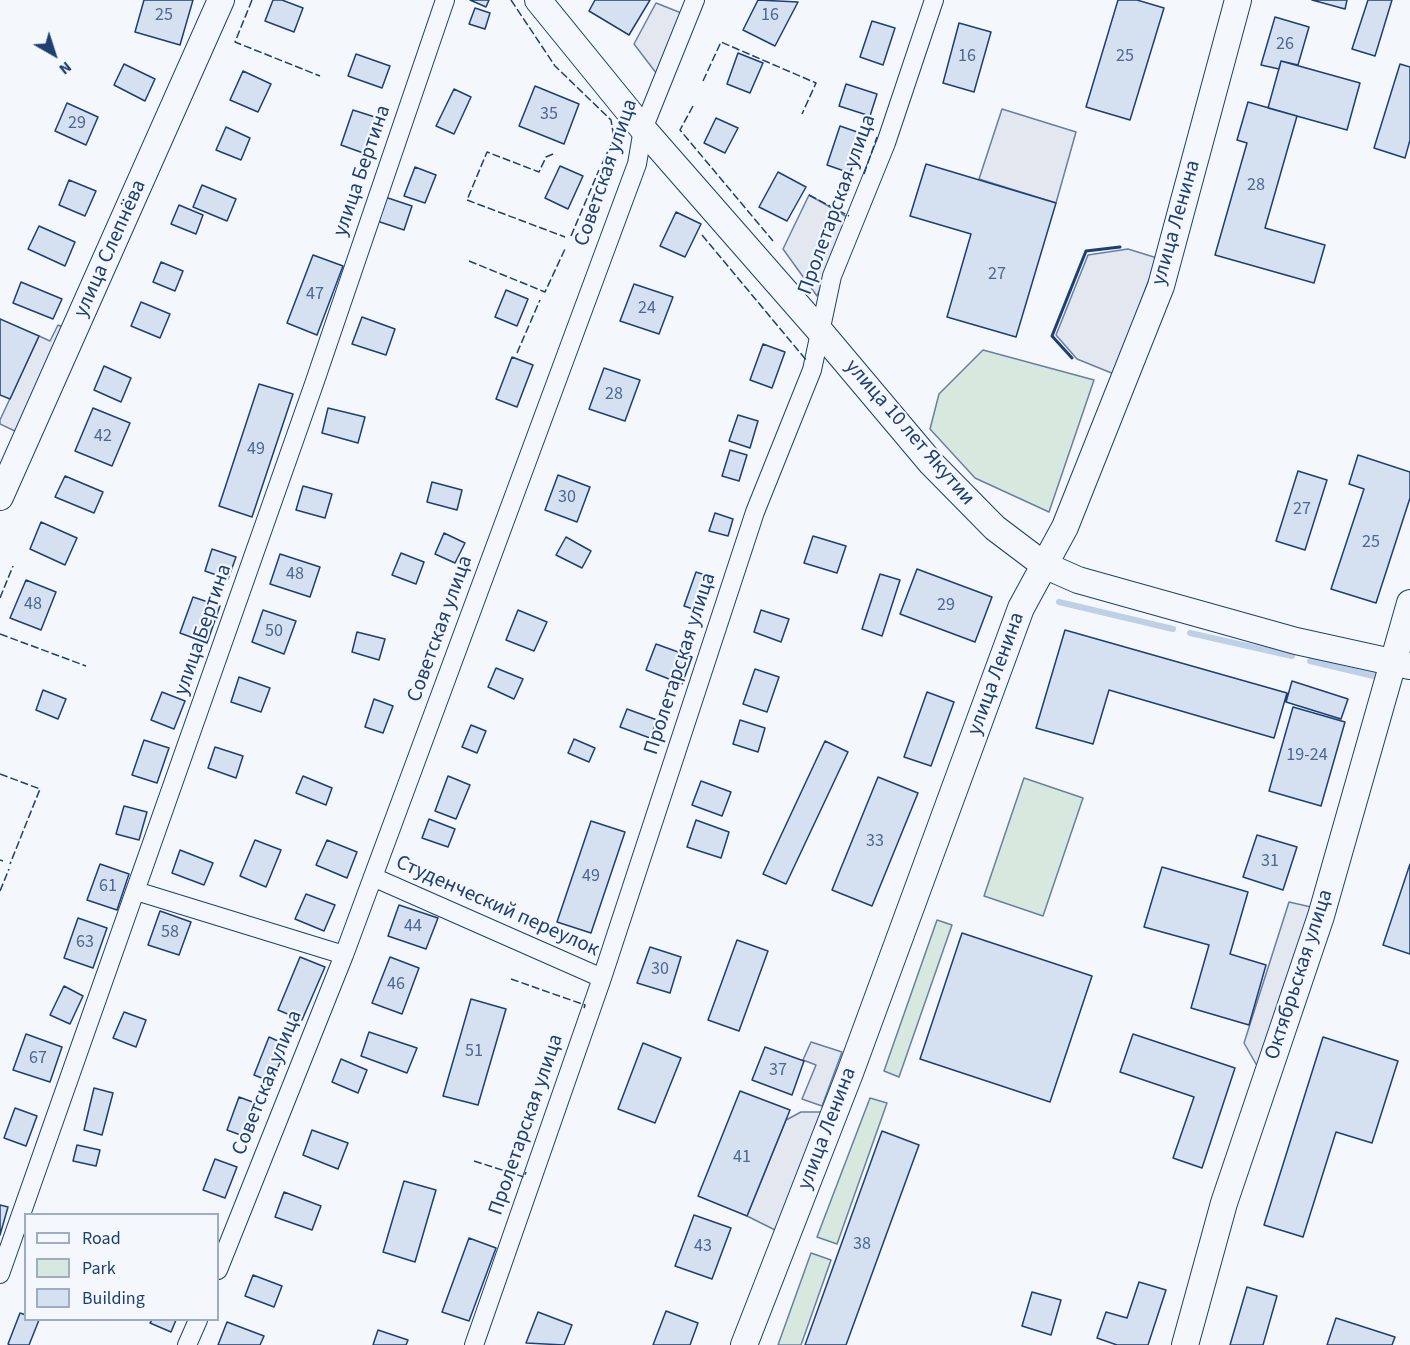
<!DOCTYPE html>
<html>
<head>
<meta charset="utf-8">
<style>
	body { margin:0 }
	#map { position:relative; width:1410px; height:1345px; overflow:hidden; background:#f4f7fb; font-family:"Source Sans 3",sans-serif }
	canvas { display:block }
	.legend { position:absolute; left:24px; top:1213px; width:195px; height:108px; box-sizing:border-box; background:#f4f7fb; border:2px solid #9eadc5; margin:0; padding:8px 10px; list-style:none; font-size:18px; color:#1d3f73 }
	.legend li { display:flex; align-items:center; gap:12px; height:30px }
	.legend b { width:30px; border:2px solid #9eadc5 }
	.north { position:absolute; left:24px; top:24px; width:60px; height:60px; -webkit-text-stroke:4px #f4f7fb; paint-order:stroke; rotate:141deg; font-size:16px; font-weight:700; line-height:24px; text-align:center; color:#1d3f73 }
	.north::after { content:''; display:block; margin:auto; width:21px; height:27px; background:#1d3f73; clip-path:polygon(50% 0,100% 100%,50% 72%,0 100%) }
</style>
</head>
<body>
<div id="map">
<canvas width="1410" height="1345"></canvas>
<ul class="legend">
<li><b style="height:8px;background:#f4f7fb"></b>Road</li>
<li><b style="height:16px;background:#d7e8df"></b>Park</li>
<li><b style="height:16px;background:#d5e0f0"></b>Building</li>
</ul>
<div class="north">N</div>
</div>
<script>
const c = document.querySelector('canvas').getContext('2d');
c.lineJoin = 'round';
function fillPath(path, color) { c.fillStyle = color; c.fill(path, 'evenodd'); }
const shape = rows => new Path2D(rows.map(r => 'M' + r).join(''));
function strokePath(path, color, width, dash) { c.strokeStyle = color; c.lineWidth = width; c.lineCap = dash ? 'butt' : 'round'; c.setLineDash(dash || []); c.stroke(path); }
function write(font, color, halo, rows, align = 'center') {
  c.font = font + ' "Source Sans 3",sans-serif'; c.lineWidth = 4.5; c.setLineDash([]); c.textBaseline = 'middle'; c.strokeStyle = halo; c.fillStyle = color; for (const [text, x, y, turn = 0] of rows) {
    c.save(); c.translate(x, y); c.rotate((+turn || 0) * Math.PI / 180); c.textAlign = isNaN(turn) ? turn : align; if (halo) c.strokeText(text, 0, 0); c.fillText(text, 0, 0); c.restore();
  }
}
const green = shape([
	[983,350,1094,380,1049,512,975,478,930,429,939,394,983,350],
	[1024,778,1083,798,1043,916,984,896,1024,778],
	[937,920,952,925,899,1077,884,1071,937,920],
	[870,1098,887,1103,837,1244,817,1237,870,1098],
	[811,1253,831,1260,801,1345,778,1345,811,1253]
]);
fillPath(green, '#d7e8df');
strokePath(green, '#687fa3', 1.5);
const parking = shape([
	[656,3,689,16,663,82,634,44,656,3],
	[1002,109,1076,132,1056,203,979,179,1002,109],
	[809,195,849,218,817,296,783,249,809,195],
	[1128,249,1157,258,1114,374,1077,359,1056,335,1088,255,1128,249],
	[58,325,69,330,21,434,0,424,0,420,39,336,50,341,58,325],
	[1289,902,1311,907,1260,1071,1244,1043,1289,902],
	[811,1042,842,1052,822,1106,802,1099,816,1065,803,1060,811,1042],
	[801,1112,821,1112,777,1231,747,1216,786,1120,801,1112]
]);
fillPath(parking, '#e3e8f0');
strokePath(parking, '#687fa3', 1.5);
strokePath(shape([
	[1059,602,1173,629],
	[1190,633,1292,656],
	[1310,661,1382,678]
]), '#bed0e5', 6);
const building = shape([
	[144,0,193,0,180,45,135,32,144,0],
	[273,0,282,0,303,8,294,32,265,21,273,0],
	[470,0,489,0,486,7,470,0],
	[595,0,650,0,629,35,589,11,595,0],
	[758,0,798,2,775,46,743,30,758,0],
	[1118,0,1137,0,1164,8,1130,120,1086,107,1118,0],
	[1312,0,1347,0,1345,9,1312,0],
	[1368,0,1392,0,1375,56,1352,49,1368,0],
	[475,8,490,13,485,29,469,24,475,8],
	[1275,17,1309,27,1298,65,1281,61,1279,69,1261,65,1275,17],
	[872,21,895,28,883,65,860,57,872,21],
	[959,23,991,32,974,92,943,83,959,23],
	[738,53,763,63,750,93,727,84,738,53],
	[356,54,390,66,382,88,348,76,356,54],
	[1281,61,1360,83,1347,130,1268,108,1281,61],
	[124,64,155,79,145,101,114,85,124,64],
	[1400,64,1410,67,1410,140,1405,158,1374,148,1400,64],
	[243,71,271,84,258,112,230,100,243,71],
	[846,84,877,94,870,116,839,106,846,84],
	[535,86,579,104,564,144,519,126,535,86],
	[454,89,471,97,454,134,436,126,454,89],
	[1248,102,1297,116,1265,228,1325,245,1314,283,1215,255,1247,143,1237,140,1248,102],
	[67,103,98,117,86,145,55,131,67,103],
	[353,110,378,118,366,154,341,145,353,110],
	[716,118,738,128,725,153,704,143,716,118],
	[840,126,863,134,850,173,827,165,840,126],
	[226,127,250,138,241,160,216,150,226,127],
	[926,164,1056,203,1016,337,947,317,971,234,910,216,926,164],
	[560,166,583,176,568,209,545,198,560,166],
	[415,167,436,175,425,203,404,196,415,167],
	[778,172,806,187,787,221,759,207,778,172],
	[69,180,96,191,85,216,59,205,69,180],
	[202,185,236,199,227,221,193,207,202,185],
	[385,197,412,206,404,230,377,221,385,197],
	[179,205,203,215,196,234,171,224,179,205],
	[676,212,701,224,685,257,660,246,676,212],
	[39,226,75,242,65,266,28,249,39,226],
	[313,255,343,266,317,335,287,323,313,255],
	[161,262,183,271,175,291,153,282,161,262],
	[21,282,62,299,53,319,13,303,21,282],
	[634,284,673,297,659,334,620,321,634,284],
	[506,290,528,299,517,326,495,317,506,290],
	[141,302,170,314,160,338,131,326,141,302],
	[362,317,395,329,386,355,352,344,362,317],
	[0,319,39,336,10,399,0,395,0,319],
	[763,344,785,352,772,388,750,380,763,344],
	[512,357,533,365,517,407,496,399,512,357],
	[104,366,131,378,121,402,94,390,104,366],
	[604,368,640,380,625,421,589,409,604,368],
	[259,384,293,394,252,517,219,506,259,384],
	[93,408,130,423,112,466,75,451,93,408],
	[328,408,365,417,358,443,322,433,328,408],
	[738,415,758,421,750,448,729,441,738,415],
	[730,450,747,455,739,481,722,476,730,450],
	[1358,455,1410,472,1410,498,1376,603,1331,589,1364,489,1349,484,1358,455],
	[1298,471,1327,480,1305,550,1276,541,1298,471],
	[558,475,590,487,577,522,545,510,558,475],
	[65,476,103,492,94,513,55,497,65,476],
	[432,482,462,490,457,510,427,502,432,482],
	[303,486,332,494,325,518,296,510,303,486],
	[715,513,733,519,728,536,709,531,715,513],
	[41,522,77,538,65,565,30,549,41,522],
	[444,533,465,543,455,563,435,554,444,533],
	[813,536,846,546,837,573,804,563,813,536],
	[566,537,591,551,582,568,556,555,566,537],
	[212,549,236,557,228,579,205,571,212,549],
	[401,553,424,562,416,584,392,575,401,553],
	[280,554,320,567,310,597,270,584,280,554],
	[917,569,992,597,975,642,900,614,917,569],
	[696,572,711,577,699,611,684,606,696,572],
	[880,574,900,580,882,636,862,629,880,574],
	[26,580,56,592,41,630,10,618,26,580],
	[193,597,220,606,207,643,180,633,193,597],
	[263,610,296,621,284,654,252,642,263,610],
	[518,610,547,622,534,651,506,640,518,610],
	[761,610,789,619,781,642,754,632,761,610],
	[1065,630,1287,693,1274,738,1109,690,1093,744,1036,728,1065,630],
	[357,632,385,639,379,660,352,652,357,632],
	[656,644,692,657,682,684,646,670,656,644],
	[496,668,523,679,514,699,488,687,496,668],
	[755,669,779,677,767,712,743,704,755,669],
	[239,677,270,688,261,712,231,702,239,677],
	[1292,681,1348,699,1341,719,1286,702,1292,681],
	[43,690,66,699,58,719,36,710,43,690],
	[162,692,185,701,174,729,151,720,162,692],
	[927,692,954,702,931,766,904,757,927,692],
	[374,699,393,706,383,733,365,727,374,699],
	[1293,707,1345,722,1321,806,1269,791,1293,707],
	[627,709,657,720,650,738,620,727,627,709],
	[740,720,765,728,758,752,733,744,740,720],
	[471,725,486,731,477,753,462,747,471,725],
	[574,739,595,748,589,762,568,753,574,739],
	[144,740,169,748,157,783,132,775,144,740],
	[825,741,848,752,786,884,763,874,825,741],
	[215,747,243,756,236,778,208,768,215,747],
	[303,776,332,788,326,805,296,793,303,776],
	[448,776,470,785,456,819,435,811,448,776],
	[878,777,918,793,872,906,832,890,878,777],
	[701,781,731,792,722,816,692,805,701,781],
	[124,806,147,812,139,840,116,834,124,806],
	[429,819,455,829,448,847,422,838,429,819],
	[696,820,729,832,721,858,687,847,696,820],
	[591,821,625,832,591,933,557,922,591,821],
	[1257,835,1297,847,1283,890,1243,877,1257,835],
	[255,840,281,850,266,887,240,876,255,840],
	[327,840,357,852,347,878,316,865,327,840],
	[180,850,213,863,204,885,172,873,180,850],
	[100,864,129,874,117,910,87,900,100,864],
	[1410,864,1410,954,1383,945,1410,864],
	[1162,867,1248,892,1230,954,1266,965,1249,1025,1191,1008,1209,945,1144,927,1162,867],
	[306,894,335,905,324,931,295,919,306,894],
	[399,905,438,918,426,949,388,936,399,905],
	[160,911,191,922,179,955,148,945,160,911],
	[78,918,107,928,93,968,64,958,78,918],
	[962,933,1092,976,1050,1102,920,1059,962,933],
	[737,940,768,951,739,1031,708,1020,737,940],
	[650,947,681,957,670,993,637,983,650,947],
	[300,957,325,967,302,1020,278,1010,300,957],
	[390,957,419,968,402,1014,372,1003,390,957],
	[64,986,83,996,70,1024,50,1015,64,986],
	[471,999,506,1009,478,1105,443,1096,471,999],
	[124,1012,146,1020,136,1047,113,1038,124,1012],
	[369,1032,417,1048,407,1073,361,1056,369,1032],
	[26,1034,62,1047,50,1082,13,1070,26,1034],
	[1133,1034,1235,1068,1202,1168,1173,1158,1194,1097,1120,1072,1133,1034],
	[269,1037,287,1045,272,1082,254,1075,269,1037],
	[1323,1037,1398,1061,1372,1143,1336,1132,1303,1237,1264,1225,1323,1037],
	[643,1043,681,1058,655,1123,618,1109,643,1043],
	[765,1047,804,1061,792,1095,752,1080,765,1047],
	[341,1059,367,1070,358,1093,332,1082,341,1059],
	[94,1088,113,1093,102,1135,84,1130,94,1088],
	[740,1091,790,1110,747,1216,698,1196,740,1091],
	[239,1097,258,1104,246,1137,227,1130,239,1097],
	[15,1108,37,1116,26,1146,4,1138,15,1108],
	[312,1130,348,1143,338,1169,303,1155,312,1130],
	[882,1131,919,1145,846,1345,805,1345,882,1131],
	[77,1145,100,1150,96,1166,73,1161,77,1145],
	[215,1159,237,1167,225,1198,203,1190,215,1159],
	[404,1181,436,1190,415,1262,383,1252,404,1181],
	[284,1192,321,1206,312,1230,275,1217,284,1192],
	[0,1205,8,1207,0,1235,0,1205],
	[694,1215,731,1228,712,1279,675,1266,694,1215],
	[469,1238,496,1248,469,1321,442,1312,469,1238],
	[253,1275,282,1286,274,1307,245,1296,253,1275],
	[1139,1282,1166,1290,1148,1345,1117,1345,1097,1338,1106,1312,1127,1318,1139,1282],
	[1247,1287,1277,1296,1263,1345,1230,1345,1247,1287],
	[1032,1292,1061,1300,1051,1335,1022,1326,1032,1292],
	[666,1311,698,1323,690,1345,653,1345,666,1311],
	[538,1312,572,1325,564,1345,526,1343,538,1312],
	[20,1313,26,1315,26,1320,39,1320,29,1345,10,1345,8,1344,20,1313],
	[1336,1318,1395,1337,1392,1345,1327,1345,1336,1318],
	[152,1320,176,1320,171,1332,150,1323,152,1320],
	[227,1322,264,1336,260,1345,218,1345,227,1322],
	[378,1330,408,1340,406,1345,373,1345,378,1330]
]);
fillPath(building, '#d5e0f0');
strokePath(building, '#1d3f73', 1.5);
const street = shape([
	[373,877,602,978],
	[136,891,344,955],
	[218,1270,344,955,637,164,643,129,695,0],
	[0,1274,314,384,445,0],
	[187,1345,198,1320],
	[474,1345,602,978,755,512,812,370,832,276,886,143,934,0]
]);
const secondary = shape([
	[538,0,643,129,819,330,931,463,995,528,1044,565,1078,580,1296,641,1410,666],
	[0,497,221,0],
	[744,1345,850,1073,1021,608,1065,527,1161,286,1238,0],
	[1185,1345,1224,1203,1321,916,1410,603]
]);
strokePath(street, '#1d3f73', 20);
strokePath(secondary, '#1d3f73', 28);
strokePath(street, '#f4f7fb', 18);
strokePath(secondary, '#f4f7fb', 26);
strokePath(shape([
	[252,0,235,42,320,76],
	[511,0,555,66,611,120,614,138,602,164],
	[703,81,721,42,816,83,802,114],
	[693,106,680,130,773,241],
	[553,154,546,157,539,172,487,152,467,200,565,237],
	[864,174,877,137],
	[809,195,849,216],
	[702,235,807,361],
	[571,236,599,170],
	[469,261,545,292,565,249],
	[517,353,540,300],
	[0,598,13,566],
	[0,634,86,666],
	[0,774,40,789,10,864],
	[0,860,3,861],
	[0,891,9,869],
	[511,979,585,1005,584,1008],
	[474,1161,524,1177,526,1172]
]), '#1d3f73', 1.5, [8, 3]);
strokePath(shape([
	[1072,358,1052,336,1086,251,1120,247]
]), '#1d3f73', 3);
write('18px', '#4b6792', null, [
	["25",164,16],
	["16",770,16],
	["26",1285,45],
	["16",967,57],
	["25",1125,57],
	["35",549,115],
	["29",77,124],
	["28",1256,186],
	["27",997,275],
	["47",315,295],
	["24",647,309],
	["28",614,395],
	["42",103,437],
	["49",256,450],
	["30",567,498],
	["27",1302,510],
	["25",1371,543],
	["48",295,575],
	["48",33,605],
	["29",946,606],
	["50",274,632],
	["19-24",1307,756],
	["33",875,842],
	["31",1270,862],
	["49",591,877],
	["61",108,887],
	["44",413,927],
	["58",170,933],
	["63",85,943],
	["30",660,970],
	["46",396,985],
	["51",474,1052],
	["67",38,1059],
	["37",778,1071],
	["41",742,1158],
	["38",862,1245],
	["43",703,1247]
]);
write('21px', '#1d3f73', '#f4f7fb', [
	["улица Бертина",363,171,-71],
	["Советская улица",607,173,-71],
	["Пролетарская улица",838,205,-70],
	["улица Ленина",1177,223,-74],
	["улица Слепнёва",111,249,-66],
	["улица 10 лет Якутии",909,433,49],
	["Советская улица",441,629,-70],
	["улица Бертина",204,630,-71],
	["Пролетарская улица",681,664,-72],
	["улица Ленина",997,674,-70],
	["Студенческий переулок",497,907,24],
	["Октябрьская улица",1300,975,-72],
	["Советская улица",268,1083,-68],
	["Пролетарская улица",527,1125,-71],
	["улица Ленина",828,1129,-69]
]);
</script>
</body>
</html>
